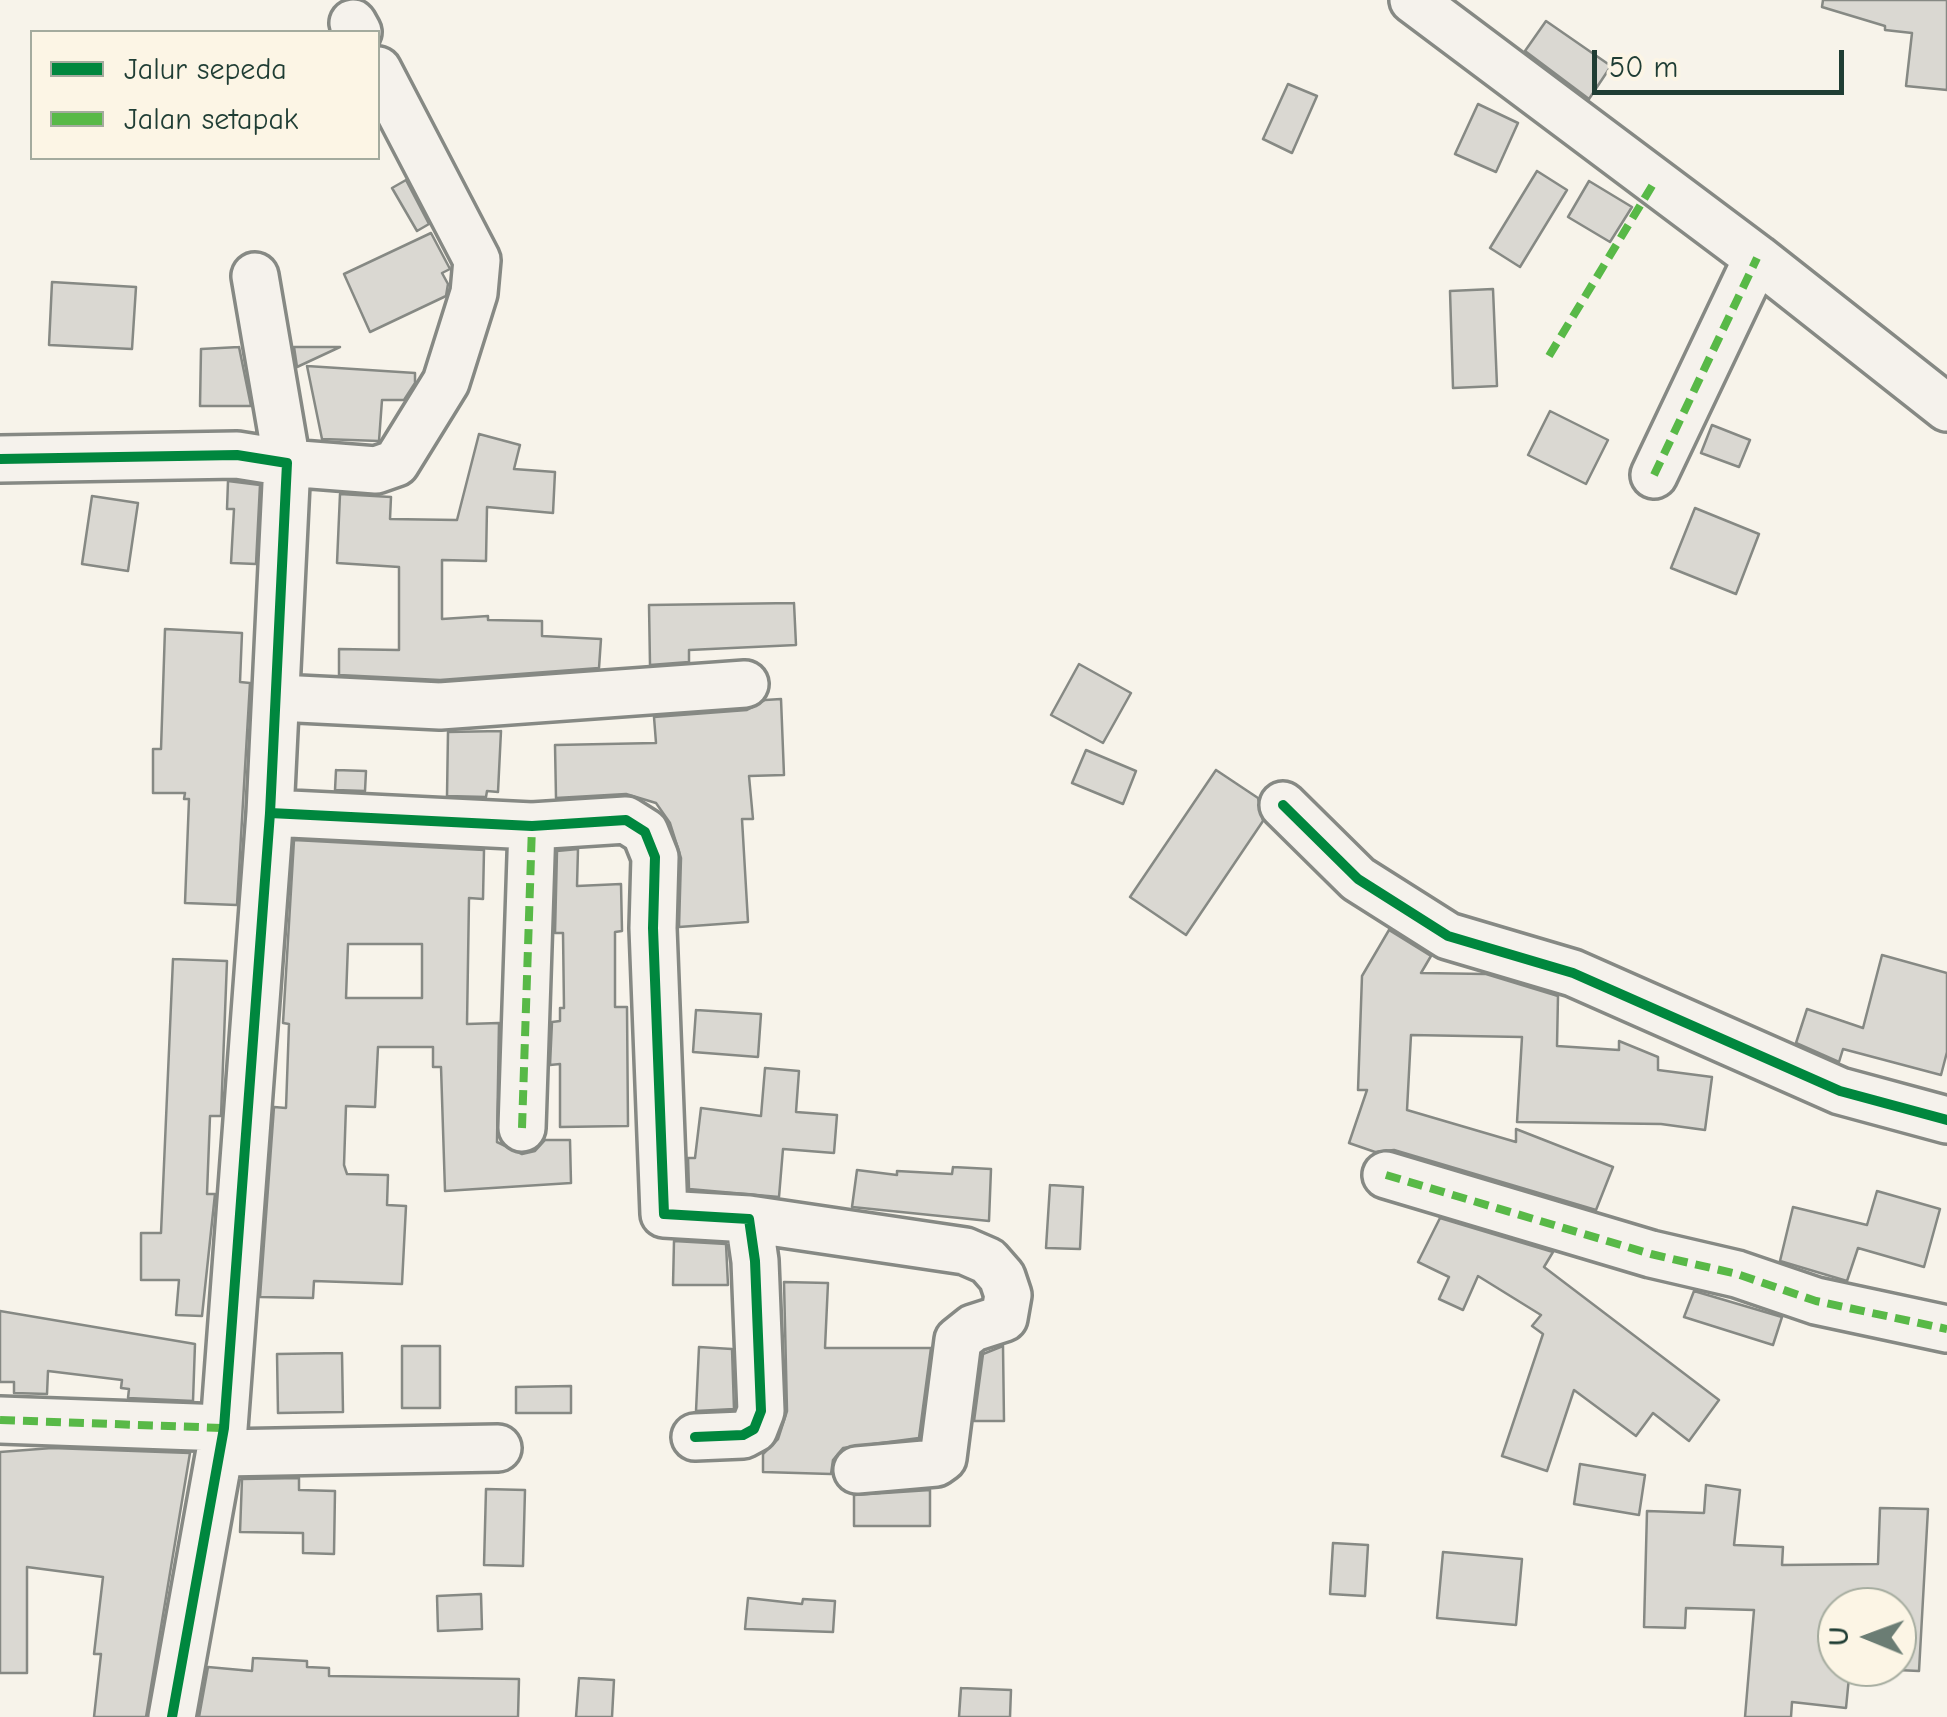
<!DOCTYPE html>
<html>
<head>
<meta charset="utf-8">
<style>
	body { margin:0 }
	#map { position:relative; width:1947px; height:1717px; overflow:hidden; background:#f7f3ea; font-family:"Comic Neue",sans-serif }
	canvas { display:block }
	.legend { position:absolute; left:30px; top:30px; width:350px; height:130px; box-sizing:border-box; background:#fcf5e5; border:2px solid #a4ab9e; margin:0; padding:12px 18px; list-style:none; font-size:30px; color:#1f3d34 }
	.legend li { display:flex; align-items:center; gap:20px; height:50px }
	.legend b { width:50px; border:2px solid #a4ab9e }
	.north { position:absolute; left:1817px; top:1587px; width:100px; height:100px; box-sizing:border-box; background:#fcf5e5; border:2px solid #a4ab9e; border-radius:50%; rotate:271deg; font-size:28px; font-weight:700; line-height:40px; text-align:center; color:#1f3d34 }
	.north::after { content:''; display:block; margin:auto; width:35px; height:45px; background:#6b7d74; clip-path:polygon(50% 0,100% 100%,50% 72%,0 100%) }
	.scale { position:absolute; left:1592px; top:50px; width:252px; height:45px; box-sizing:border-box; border:5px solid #1f3d34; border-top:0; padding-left:12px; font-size:30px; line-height:35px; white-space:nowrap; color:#1f3d34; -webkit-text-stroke:8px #fcf5e5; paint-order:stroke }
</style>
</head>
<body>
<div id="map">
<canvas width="1947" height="1717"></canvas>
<ul class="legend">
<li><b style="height:12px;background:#00873e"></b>Jalur sepeda</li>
<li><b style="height:12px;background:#58b947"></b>Jalan setapak</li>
</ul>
<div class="north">U</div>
<div class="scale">50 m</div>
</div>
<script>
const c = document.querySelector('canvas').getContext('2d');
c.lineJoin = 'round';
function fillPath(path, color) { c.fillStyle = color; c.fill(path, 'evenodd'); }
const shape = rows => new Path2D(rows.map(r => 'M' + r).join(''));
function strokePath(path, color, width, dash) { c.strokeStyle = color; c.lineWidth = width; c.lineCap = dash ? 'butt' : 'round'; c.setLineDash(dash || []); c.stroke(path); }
const building = shape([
	[1823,0,1947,0,1947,90,1906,86,1912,33,1885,30,1885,26,1822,7,1823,0],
	[1546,21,1611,66,1589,99,1525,51,1546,21],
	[1288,84,1317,96,1292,153,1263,139,1288,84],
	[1478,104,1518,123,1496,172,1455,154,1478,104],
	[1537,171,1567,190,1520,267,1490,248,1537,171],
	[406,180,429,224,417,231,392,188,406,180],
	[1589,181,1632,207,1610,242,1568,217,1589,181],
	[431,233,450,269,442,273,448,284,446,296,370,332,344,274,431,233],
	[52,282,136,287,132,349,49,345,52,282],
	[1493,289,1497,386,1453,388,1450,291,1493,289],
	[239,347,251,406,200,406,201,349,239,347],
	[294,347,340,347,297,367,294,347],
	[307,366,415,373,415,383,404,400,382,400,379,441,322,439,307,366],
	[1550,411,1608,440,1586,484,1528,455,1550,411],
	[1712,425,1750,440,1739,467,1701,453,1712,425],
	[479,434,520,445,514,469,555,472,553,513,487,507,486,561,442,560,442,619,488,616,488,620,542,621,542,636,601,639,599,668,440,680,339,675,339,649,399,650,399,567,337,563,340,494,391,497,390,519,457,520,479,434],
	[228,481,260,485,256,564,231,563,234,509,227,509,228,481],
	[92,496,138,503,128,571,82,564,92,496],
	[1695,508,1759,534,1736,594,1671,568,1695,508],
	[794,603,796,645,689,650,689,662,650,665,649,605,794,603],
	[165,629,242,633,240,682,250,683,237,905,185,903,189,799,184,799,185,793,153,793,153,749,161,749,165,629],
	[1079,664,1131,693,1103,743,1051,715,1079,664],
	[781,699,784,775,749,776,753,819,742,819,748,922,679,927,681,858,670,823,656,803,626,794,556,798,555,745,656,743,654,717,747,710,765,700,781,699],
	[501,731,498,792,487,791,486,797,447,796,448,732,501,731],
	[1086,750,1136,771,1123,804,1072,783,1086,750],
	[336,770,366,771,365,791,335,790,336,770],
	[1216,770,1258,798,1263,821,1186,935,1130,897,1216,770],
	[294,840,484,850,483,899,469,898,467,1024,499,1023,497,1142,522,1154,535,1151,545,1140,570,1140,571,1183,445,1191,441,1067,433,1067,433,1047,378,1047,375,1107,346,1106,344,1165,347,1174,388,1175,387,1205,406,1206,402,1284,314,1281,313,1298,260,1297,274,1107,286,1108,289,1024,283,1023,294,840],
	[348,944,422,944,422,998,346,998,348,944],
	[578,849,577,886,621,884,622,931,615,932,615,1007,627,1007,628,1126,560,1127,560,1064,550,1065,552,1022,560,1021,560,1008,564,1008,563,933,555,933,557,851,578,849],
	[1389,930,1431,956,1421,973,1486,974,1558,996,1557,1046,1619,1050,1619,1041,1658,1057,1658,1070,1712,1077,1705,1130,1661,1124,1517,1122,1522,1037,1411,1035,1407,1110,1516,1142,1516,1129,1613,1167,1596,1210,1394,1150,1375,1152,1349,1143,1367,1090,1358,1090,1362,976,1389,930],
	[1882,955,1947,973,1947,1052,1941,1075,1843,1049,1839,1062,1796,1043,1807,1009,1863,1028,1882,955],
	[173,959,227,961,221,1116,210,1116,207,1194,215,1194,202,1316,176,1315,179,1280,141,1280,141,1233,161,1233,173,959],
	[696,1010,761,1014,758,1057,693,1052,696,1010],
	[765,1068,799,1071,796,1112,837,1115,834,1153,783,1149,779,1197,689,1189,688,1158,695,1158,701,1108,761,1116,765,1068],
	[953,1167,991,1169,989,1221,852,1207,857,1170,897,1175,897,1171,952,1174,953,1167],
	[1050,1185,1083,1187,1080,1249,1046,1248,1050,1185],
	[1877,1191,1940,1209,1924,1267,1858,1248,1847,1281,1780,1261,1793,1207,1867,1225,1877,1191],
	[1440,1218,1553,1252,1544,1267,1719,1400,1689,1441,1653,1413,1636,1436,1574,1390,1547,1471,1502,1456,1543,1334,1532,1326,1541,1315,1478,1276,1463,1310,1439,1299,1449,1277,1418,1262,1440,1218],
	[674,1241,726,1244,728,1285,673,1285,674,1241],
	[784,1282,828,1283,825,1348,931,1348,919,1438,843,1448,833,1460,831,1474,763,1472,763,1454,778,1439,787,1411,784,1282],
	[1694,1291,1782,1317,1773,1345,1684,1317,1694,1291],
	[0,1311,195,1344,193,1401,128,1398,129,1389,121,1388,122,1380,48,1371,47,1394,14,1393,14,1382,0,1382,0,1311],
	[402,1346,440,1346,440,1408,402,1408,402,1346],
	[1003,1346,1004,1421,974,1421,983,1354,1003,1346],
	[699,1347,732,1349,734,1409,696,1411,699,1347],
	[342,1353,343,1412,278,1413,277,1354,342,1353],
	[571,1386,571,1413,516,1413,516,1387,571,1386],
	[52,1448,190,1453,146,1717,94,1717,101,1654,94,1654,103,1577,27,1567,27,1673,0,1673,0,1452,52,1448],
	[1580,1464,1645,1475,1639,1515,1574,1504,1580,1464],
	[299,1478,299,1490,335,1491,334,1554,303,1553,303,1533,240,1532,242,1479,299,1478],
	[1706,1485,1740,1490,1734,1545,1783,1547,1782,1565,1878,1564,1880,1508,1928,1509,1919,1671,1897,1670,1897,1607,1837,1607,1837,1667,1850,1667,1846,1708,1792,1702,1791,1717,1745,1717,1754,1610,1686,1608,1685,1628,1644,1627,1647,1511,1704,1513,1706,1485],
	[486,1489,525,1490,523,1566,484,1565,486,1489],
	[930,1490,930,1526,854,1526,854,1495,930,1490],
	[1333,1543,1368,1545,1365,1596,1330,1594,1333,1543],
	[1443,1552,1522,1559,1516,1625,1437,1618,1443,1552],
	[481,1594,482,1629,438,1631,437,1596,481,1594],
	[748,1598,802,1604,803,1599,835,1601,833,1632,745,1629,748,1598],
	[253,1658,307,1661,307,1667,329,1668,329,1676,519,1679,518,1717,199,1717,208,1667,252,1671,253,1658],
	[579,1678,614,1680,612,1717,576,1717,579,1678],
	[961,1688,1011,1690,1010,1717,959,1717,961,1688]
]);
fillPath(building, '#dad8d2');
strokePath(building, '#868984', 2.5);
const minor = shape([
	[1413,0,1757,258,1947,408],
	[353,23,358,32],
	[255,276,287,463,376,470,396,463,446,382,474,293,477,260,378,70],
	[0,459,237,455,287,463,270,813,224,1428,172,1717],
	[1654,475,1757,258],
	[278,698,440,706,745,684],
	[1283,805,1358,879,1448,936,1573,973,1840,1091,1947,1120],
	[270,813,532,826,626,820,645,832,655,857,653,928,664,1214,749,1219,755,1261,761,1411,754,1429,743,1435,695,1437],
	[522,1128,532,826],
	[1386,1175,1651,1254,1737,1274,1816,1301,1947,1329],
	[749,1219,965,1251,988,1261,1002,1277,1008,1295,1004,1318,973,1328,958,1340,943,1458,936,1463,857,1470],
	[0,1420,224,1428],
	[221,1453,498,1448]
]);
strokePath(minor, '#868984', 52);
strokePath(minor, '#f5f2ec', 45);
strokePath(shape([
	[1549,356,1655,181],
	[1654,475,1757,258],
	[522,1128,532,826],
	[1386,1175,1651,1254,1737,1274,1816,1301,1947,1329],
	[0,1420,224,1428]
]), '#58b947', 8, [15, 8]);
strokePath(shape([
	[0,459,237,455,287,463,270,813,224,1428,172,1717],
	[1283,805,1358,879,1448,936,1573,973,1840,1091,1947,1120],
	[270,813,532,826,626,820,645,832,655,857,653,928,664,1214,749,1219,755,1261,761,1411,754,1429,743,1435,695,1437]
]), '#00873e', 10);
</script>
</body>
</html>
